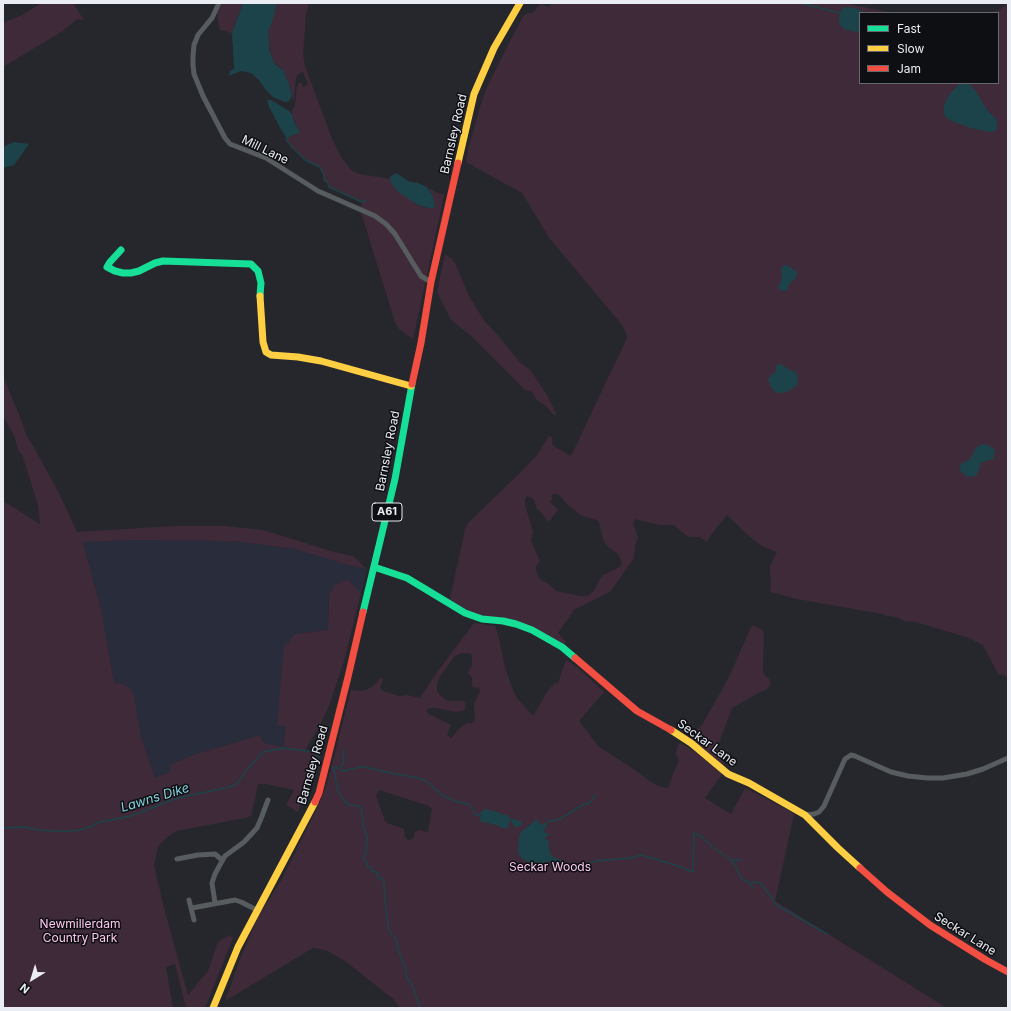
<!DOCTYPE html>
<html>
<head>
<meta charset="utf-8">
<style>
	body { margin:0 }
	#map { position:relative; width:1011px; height:1011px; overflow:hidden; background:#26272d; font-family:Inter,sans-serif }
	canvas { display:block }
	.frame { position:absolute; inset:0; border:4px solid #ebedf4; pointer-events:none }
	.legend { position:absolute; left:859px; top:12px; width:140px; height:72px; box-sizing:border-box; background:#0d0f13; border:1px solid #66686d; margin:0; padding:5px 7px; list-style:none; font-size:12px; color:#ebedf4 }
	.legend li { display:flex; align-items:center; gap:8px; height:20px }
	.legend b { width:20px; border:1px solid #66686d }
	.north { position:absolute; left:12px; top:959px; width:40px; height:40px; -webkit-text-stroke:3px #0d0f13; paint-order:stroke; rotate:218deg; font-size:11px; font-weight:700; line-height:16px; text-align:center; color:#ebedf4 }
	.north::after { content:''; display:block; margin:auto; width:14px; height:18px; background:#ebedf4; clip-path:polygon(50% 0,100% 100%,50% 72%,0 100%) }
</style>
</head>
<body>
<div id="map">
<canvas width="1011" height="1011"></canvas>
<div class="frame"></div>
<ul class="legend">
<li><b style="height:5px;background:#16e098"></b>Fast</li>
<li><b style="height:5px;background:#ffcf43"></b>Slow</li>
<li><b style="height:5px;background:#f24e42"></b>Jam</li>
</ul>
<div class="north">N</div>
</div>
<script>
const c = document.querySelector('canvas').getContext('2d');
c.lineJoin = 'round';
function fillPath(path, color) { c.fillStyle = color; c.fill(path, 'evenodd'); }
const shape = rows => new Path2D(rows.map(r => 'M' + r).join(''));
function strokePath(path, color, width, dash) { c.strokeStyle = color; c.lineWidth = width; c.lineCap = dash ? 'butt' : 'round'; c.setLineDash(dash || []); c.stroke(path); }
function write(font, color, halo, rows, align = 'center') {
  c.font = font + ' Inter,sans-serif'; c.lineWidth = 3; c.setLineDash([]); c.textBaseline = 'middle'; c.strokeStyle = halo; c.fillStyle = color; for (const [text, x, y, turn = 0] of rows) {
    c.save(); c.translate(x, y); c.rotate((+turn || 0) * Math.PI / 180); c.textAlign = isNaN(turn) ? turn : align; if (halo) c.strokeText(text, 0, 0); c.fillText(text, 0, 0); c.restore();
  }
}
fillPath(shape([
	[131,540,221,541,222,542,234,541,244,542,295,549,351,566,367,569,361,593,347,579,329,595,328,630,294,634,277,725,286,726,283,747,264,743,263,739,257,736,196,754,171,764,171,771,155,778,141,737,134,695,132,691,129,687,123,684,114,683,102,613,83,541]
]), '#292c3b');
fillPath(shape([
	[42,3,73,3,84,20,77,19,61,32,3,67,3,23,22,15],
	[219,3,243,3,232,33,220,30,216,10],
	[277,3,309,3,306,14,303,54,305,66,332,139,341,157,350,169,354,172,360,174,390,179,392,183,418,205,423,207,432,208,435,207,433,196,429,189,431,189,438,193,444,195,413,339,399,329,395,322,360,209,362,202,329,187,328,183,324,180,324,176,320,167,305,160,288,142,286,139,291,136,299,133,298,129,296,125,292,114,292,111,295,105,297,86,299,83,302,83,303,87,308,85,303,72,298,74,296,78,294,100,293,99,290,86,286,78,285,75,281,68,274,63,270,52,269,40,267,31,273,18],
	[551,3,844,3,892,13,860,13,860,83,998,83,998,13,993,13,1001,9,1008,3,1008,677,998,674,983,645,969,638,916,622,904,621,896,617,887,616,882,614,792,598,790,597,770,592,771,586,770,566,777,552,762,546,750,537,727,515,710,536,707,542,700,537,690,537,687,536,674,525,659,525,635,519,633,523,638,538,635,545,634,558,610,592,574,610,558,633,566,642,562,647,532,630,482,619,449,603,463,539,465,530,468,523,520,473,537,455,549,436,552,437,552,444,558,449,571,456,627,338,626,333,622,325,550,239,522,193,466,162,468,150,480,107,486,89,513,35,524,15,525,15,528,13,533,13,540,4,549,7],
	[552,494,557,494,560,496,567,504,582,516,597,520,599,522,603,539,605,543,608,547,618,554,621,560,622,563,621,566,618,568,603,575,601,577,594,591,587,596,580,596,556,591,549,584,543,581,539,578,536,571,536,566,540,561,531,541,533,532,526,508,525,505,525,499,527,496,532,498,534,500,537,509,542,513,548,522,558,510,550,502,552,499],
	[445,254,452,259,455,263,469,296,485,322,493,330,520,362,531,371,547,395,556,413,556,415,552,414,551,412,546,406,537,400,532,392,525,390,469,334,451,320,437,292],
	[3,376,22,422,26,435,31,442,60,495,77,532,174,526,224,526,263,530,334,552,353,556,367,569,351,566,295,549,234,541,222,542,221,541,131,540,83,542,102,613,114,683,123,684,129,687,132,691,134,695,141,737,155,778,171,771,171,764,196,754,257,736,261,737,264,743,283,747,286,726,277,726,284,645,288,644,294,634,328,630,329,595,335,585,347,579,361,593,344,661,329,706,320,725,305,750,314,752,317,755,298,812,286,805,294,790,266,784,258,784,251,816,245,818,176,831,164,840,158,847,154,866,164,908,188,995,208,971,218,942,229,935,233,938,205,1008,186,1008,175,964,166,967,173,1008,3,1008,3,501,40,524,38,505,22,454,19,452,14,435,3,416],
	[474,623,495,626,499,638,505,668,513,690,517,698,533,716,549,689,556,682,558,683,566,660,578,668,604,692,579,721,599,747,635,770,651,782,658,786,666,788,669,787,673,774,679,760,676,754,678,745,680,743,689,748,723,773,705,798,731,814,745,788,790,811,794,814,775,901,947,1008,400,1008,393,999,345,961,327,951,316,948,313,948,308,951,225,1001,240,959,258,917,282,879,321,800,328,780,351,690,360,691,366,690,372,687,382,677,383,680,380,687,383,691,399,696,407,695,420,698,438,671],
	[463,653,470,653,472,655,472,666,470,668,468,673,472,677,472,684,473,687,479,688,480,690,479,694,474,703,474,707,475,716,474,722,471,723,467,723,459,729,451,738,447,735,451,725,429,714,426,711,430,708,436,708,456,712,465,710,465,702,462,701,450,701,446,700,439,694,437,691,437,686,438,681,440,676,454,657,459,654],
	[379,790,429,806,432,809,428,832,418,830,415,832,413,839,409,840,406,839,405,836,404,829,387,823,385,821,376,796],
	[752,625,761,629,764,633,763,673,770,680,771,683,768,688,766,690,762,691,732,708,717,748,728,774,691,743,694,733,702,725,729,677]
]), '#3f2a39');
fillPath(shape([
	[243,3,277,3,274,16,271,25,268,31,269,40,269,49,270,52,274,63,284,71,286,78,290,86,292,96,289,101,285,102,273,97,266,90,259,80,251,73,241,71,231,75,229,75,230,71,234,69,234,67,232,33],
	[848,7,855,8,866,13,860,13,860,33,844,29,840,25,839,22,840,13,843,8],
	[960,83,969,83,977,93,987,110,995,118,997,121,997,127,996,131,990,132,971,128,951,121,945,116,944,113,944,107,946,100,949,95],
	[267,100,271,100,278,104,289,111,292,114,295,124,299,130,299,133,291,136,286,139,286,137,282,131,269,107],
	[14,142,29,144,14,165,3,168,3,147],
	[396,173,410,182,418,183,427,187,433,196,435,207,433,208,428,208,418,205,398,192,391,183,390,179,390,177],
	[786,265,790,267,796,271,797,273,797,275,795,279,791,282,787,290,786,291,783,291,780,290,778,287,782,279,781,269,783,266],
	[777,364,781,364,790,370,796,372,797,375,798,383,796,386,787,392,780,393,777,393,772,389,768,380,772,374,775,373],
	[982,444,990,446,995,450,994,459,982,462,980,464,979,470,976,476,967,477,959,470,961,464,970,459,976,448],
	[486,809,501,813,502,815,509,815,509,818,521,821,522,824,519,827,516,827,514,826,512,822,510,820,509,822,508,828,502,828,495,824,491,825,490,823,481,822,480,818,481,813,483,810],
	[537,819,538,820,538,822,542,825,547,822,547,825,543,833,550,833,545,839,550,841,548,844,551,855,555,858,562,860,563,863,566,865,563,865,561,862,555,863,549,861,538,866,535,866,524,860,521,858,519,854,518,850,519,837,521,832]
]), '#1c4349');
strokePath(shape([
	[801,3,840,13],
	[286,139,291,146,305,160,320,167,324,176,324,180,328,183,329,187,362,202,366,200],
	[332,766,335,773,337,790,346,803,350,805,359,806,361,808,364,827,367,838,366,853,364,856,364,860,367,862,367,866,372,868,372,871,378,873,376,876,378,878,381,878,384,881,384,888,385,891,384,894,387,916,389,929,393,936,396,939,398,949,406,971,406,976,412,985,420,1008],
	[333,768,340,768,343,771,361,767,365,767,395,774,419,778,426,781,443,796,455,801,470,805,476,816,481,813],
	[340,768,343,764,344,750],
	[547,822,560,819,579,807,584,804,587,804,591,802,595,794],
	[3,828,25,827,38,830,56,831,72,831,79,830,90,827,93,826,96,823,131,816,177,798,230,787,235,785,239,781,249,767,263,752,283,748,314,752,319,757],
	[732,860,742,860],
	[566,865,574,870,586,864,596,861,631,858,641,855,675,865,693,872,694,833,703,838,711,846,731,860,736,867,742,879,750,883,754,882,761,883,773,900,775,904,827,934],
	[750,883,751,885,753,887]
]), '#1c4349', 1.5);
strokePath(shape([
	[219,3,212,18,198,35,194,45,193,56,193,65,194,74,203,96,225,138,230,144,266,158,318,191,375,216,386,224,395,234,421,276,431,282],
	[805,815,814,814,819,812,824,806,828,797,845,759,851,755,855,756,891,772,908,776,927,778,943,778,967,774,983,769,1008,758],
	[177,859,198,855,215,854,222,860],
	[189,900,194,920],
	[215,903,212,883,215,874,221,863,225,856,244,842,257,828,262,816,268,800],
	[192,908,235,900,241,902,257,910]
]), '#575c5f', 5);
strokePath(shape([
	[121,250,110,262,107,267,115,271,123,273,131,273,139,271,155,263,163,261,251,264,258,271,261,283,260,296],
	[374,567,407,578,465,613,482,619,503,621,516,624,532,630,562,647,575,658],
	[363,612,395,479,412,384]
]), '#16e098', 7);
strokePath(shape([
	[458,163,474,94,494,48,520,3],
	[260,296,263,342,266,352,271,355,298,357,321,361,411,386],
	[671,730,691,743,728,774,749,783,805,815,838,848,860,868],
	[213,1008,238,947,315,802]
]), '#ffcf43', 7);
strokePath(shape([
	[412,384,421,343,431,282,458,163],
	[575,658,637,711,671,730],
	[315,802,319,793,348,677,363,612],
	[860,868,887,892,930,925,986,960,1008,972]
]), '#f24e42', 7);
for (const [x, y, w] of [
	[387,512,30]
]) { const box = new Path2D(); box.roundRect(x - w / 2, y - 9, w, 18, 3); c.fillStyle = '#0d0f13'; c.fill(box); strokePath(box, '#ebedf4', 1); }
write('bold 11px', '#ebedf4', null, [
	["A61",387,512]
]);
write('12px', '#ebedf4', '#0d0f13', [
	["Barnsley Road",454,134,-77],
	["Mill Lane",265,150,26],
	["Barnsley Road",388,451,-79],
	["Seckar Lane",707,743,36],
	["Barnsley Road",313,765,-74],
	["Seckar Lane",965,934,32]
]);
write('12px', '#fec7ec', '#0d0f13', [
	["Seckar Woods",550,867],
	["Newmillerdam",80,924],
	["Country Park",80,938]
]);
write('italic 13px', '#84d1dd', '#0d0f13', [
	["Lawns Dike",155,798,-17]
]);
</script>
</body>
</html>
